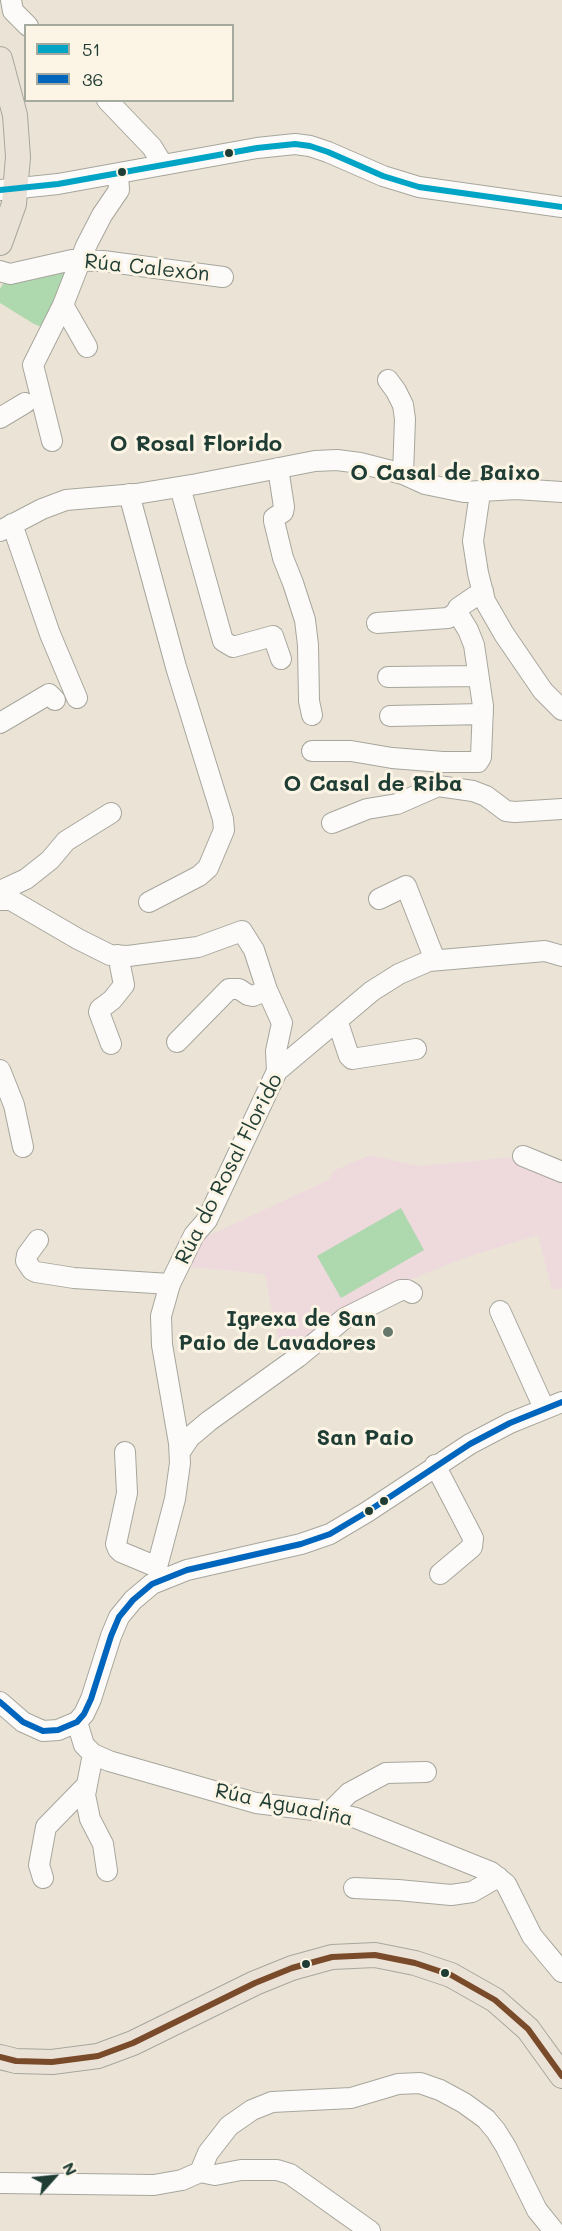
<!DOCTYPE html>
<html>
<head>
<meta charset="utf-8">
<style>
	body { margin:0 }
	#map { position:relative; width:562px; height:2231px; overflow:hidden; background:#ebe4d6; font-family:Mali,sans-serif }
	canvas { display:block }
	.legend { position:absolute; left:24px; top:24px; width:210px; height:78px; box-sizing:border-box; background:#fcf5e5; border:2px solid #a4ab9e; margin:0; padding:8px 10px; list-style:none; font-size:18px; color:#1f3d34 }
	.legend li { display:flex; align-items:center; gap:12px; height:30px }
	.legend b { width:30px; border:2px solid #a4ab9e }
	.north { position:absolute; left:24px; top:2147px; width:60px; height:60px; -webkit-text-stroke:4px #fcf5e5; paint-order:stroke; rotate:63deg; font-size:16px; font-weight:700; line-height:24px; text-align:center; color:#1f3d34 }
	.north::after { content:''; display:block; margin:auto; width:21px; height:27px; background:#1f3d34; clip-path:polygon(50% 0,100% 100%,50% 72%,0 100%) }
</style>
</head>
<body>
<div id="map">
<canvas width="562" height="2231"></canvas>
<ul class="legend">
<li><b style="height:8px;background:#02a4c6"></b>51</li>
<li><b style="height:8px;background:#0065bd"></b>36</li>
</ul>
<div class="north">N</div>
</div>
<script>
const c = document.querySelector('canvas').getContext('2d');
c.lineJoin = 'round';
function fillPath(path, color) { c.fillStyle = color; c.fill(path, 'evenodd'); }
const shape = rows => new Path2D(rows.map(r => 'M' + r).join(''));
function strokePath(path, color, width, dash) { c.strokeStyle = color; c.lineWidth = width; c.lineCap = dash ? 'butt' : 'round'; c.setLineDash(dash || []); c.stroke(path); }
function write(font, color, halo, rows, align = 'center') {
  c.font = font + ' Mali,sans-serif'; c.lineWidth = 6; c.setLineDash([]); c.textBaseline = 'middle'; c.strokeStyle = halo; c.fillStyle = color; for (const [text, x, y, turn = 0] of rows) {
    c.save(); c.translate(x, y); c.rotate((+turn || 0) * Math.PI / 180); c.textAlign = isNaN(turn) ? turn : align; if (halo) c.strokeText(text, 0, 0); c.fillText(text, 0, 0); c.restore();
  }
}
fillPath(shape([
	[370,1155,417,1166,516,1157,555,1175,562,1182,562,1288,552,1290,538,1235,461,1259,414,1278,343,1312,285,1360,274,1322,265,1274,188,1267,202,1241,206,1237,328,1180,333,1171]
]), '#eed9dd');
fillPath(shape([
	[70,267,46,329,34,324,0,303,0,289,6,279],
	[401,1208,424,1250,341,1298,317,1256]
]), '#aed8ae');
const minor = shape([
	[11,0,13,11,28,26],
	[107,100,152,147,163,165],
	[0,190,58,184,257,148,295,144,310,146,328,152,383,176,419,187,562,207],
	[0,271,10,274,72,260,103,261,223,277],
	[63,305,87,347],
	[388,380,396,391,403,405,405,419,403,474],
	[0,418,25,403],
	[52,441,33,365,63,305,86,246,102,215,119,190,118,174],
	[278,468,284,507,283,512,274,518,274,521,283,558,293,583,305,620,308,645,309,701,312,715],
	[180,487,223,641,233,647,273,636,281,659],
	[480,493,473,541,478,573,485,601,504,634,543,691,562,710],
	[129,494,176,667,223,819,224,830,208,868,199,876,149,902],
	[12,524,50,634,77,698],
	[0,531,42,509,66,500,136,494,197,484,315,461,337,460,360,463,403,474,425,484,464,492,516,489,562,492],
	[377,623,448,618,457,612],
	[388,677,478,676],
	[390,716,483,714],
	[0,723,49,694,55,700],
	[312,751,351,751,392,758,443,762,478,762,481,757,483,706,474,645,468,630,457,612,458,608,483,591],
	[332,823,367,809,397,804,438,786,473,791,486,796,506,811,515,812,562,809],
	[0,891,26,879,50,860,66,841,111,813],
	[379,899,406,886,435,960],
	[0,900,11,900,78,939,110,955,128,956,198,947,242,931,254,950,267,990,282,1023,276,1051,277,1071],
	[337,1020,349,1056,352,1059,416,1049],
	[177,1042,229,989,239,989,248,995,253,996,267,990],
	[111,1044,99,1012,100,1009,112,1000,124,985,118,955],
	[0,1070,14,1105,23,1147],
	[523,1156,562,1172],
	[38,1240,27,1255,26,1261,32,1270,36,1272,74,1278,170,1284],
	[500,1311,544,1408],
	[125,1452,127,1493,116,1544,118,1549,121,1552,157,1567],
	[180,1452,190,1437,209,1421,298,1357,345,1318,401,1290,407,1290,412,1293],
	[435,1465,473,1538,472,1547,440,1574],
	[160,1580,157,1567,175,1499,180,1463,179,1443,162,1345,161,1316,170,1284,194,1235,207,1220,277,1071,372,991,399,974,429,961,545,951,562,956],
	[0,1702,23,1722,43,1731,58,1730,77,1722,84,1714,91,1699,111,1636,119,1617,133,1600,152,1584,187,1570,301,1544,330,1534,367,1512,470,1444,510,1423,562,1402],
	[77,1722,84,1745,93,1754,109,1761,256,1803,330,1812,356,1818,491,1872,506,1884,532,1936,562,1972],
	[93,1754,85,1795,90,1819,103,1844,107,1871],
	[330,1812,349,1793,386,1773,426,1772],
	[43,1878,39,1865,46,1827,86,1786],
	[354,1888,398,1890,451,1895,472,1892,498,1877],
	[200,2172,208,2153,229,2126,252,2110,272,2102,351,2098,398,2084,420,2083,440,2090,464,2103,486,2119,496,2131,506,2147,537,2210,554,2231],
	[0,2183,154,2185,182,2180,200,2172,215,2175,241,2170,277,2170,290,2174,370,2231]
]);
const major = shape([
	[0,59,15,115,18,157,14,204,0,243],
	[0,2057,16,2061,52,2062,98,2056,133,2043,255,1983,292,1968,332,1957,375,1955,415,1963,451,1975,495,2000,528,2029,562,2076]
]);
strokePath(minor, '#a7a69d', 22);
strokePath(major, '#a7a69d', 26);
strokePath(minor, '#fcfbf9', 20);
strokePath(major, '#ebe2d7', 24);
strokePath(shape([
	[0,190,58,184,257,148,295,144,310,146,328,152,383,176,419,187,562,207]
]), '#02a4c6', 6);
strokePath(shape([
	[0,1702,23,1722,43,1731,58,1730,77,1722,84,1714,91,1699,111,1636,119,1617,133,1600,152,1584,187,1570,301,1544,330,1534,367,1512,470,1444,510,1423,562,1402]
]), '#0065bd', 6);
strokePath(shape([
	[0,2057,16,2061,52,2062,98,2056,133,2043,255,1983,292,1968,332,1957,375,1955,415,1963,451,1975,495,2000,528,2029,562,2076]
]), '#7a4b2a', 6);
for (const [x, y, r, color] of [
	[229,153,5,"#1f3d34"],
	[122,172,5,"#1f3d34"],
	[388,1332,6,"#66776d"],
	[384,1501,5,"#1f3d34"],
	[369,1511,5,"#1f3d34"],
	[306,1964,5,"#1f3d34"],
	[445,1973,5,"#1f3d34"]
]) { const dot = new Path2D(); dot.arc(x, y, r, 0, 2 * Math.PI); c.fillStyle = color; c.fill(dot); strokePath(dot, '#fcf5e5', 2); }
write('21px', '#1f3d34', '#fcf5e5', [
	["Rúa Calexón",147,268,6],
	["Rúa do Rosal Florido",229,1169,-63],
	["Rúa Aguadiña",284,1805,12]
]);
write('bold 21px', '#1f3d34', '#fcf5e5', [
	["Igrexa de San",376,1320],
	["Paio de Lavadores",376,1344]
], 'right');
write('bold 22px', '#1f3d34', '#fcf5e5', [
	["O Rosal Florido",196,444],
	["O Casal de Baixo",445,473],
	["O Casal de Riba",373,784],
	["San Paio",365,1438]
]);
</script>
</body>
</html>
